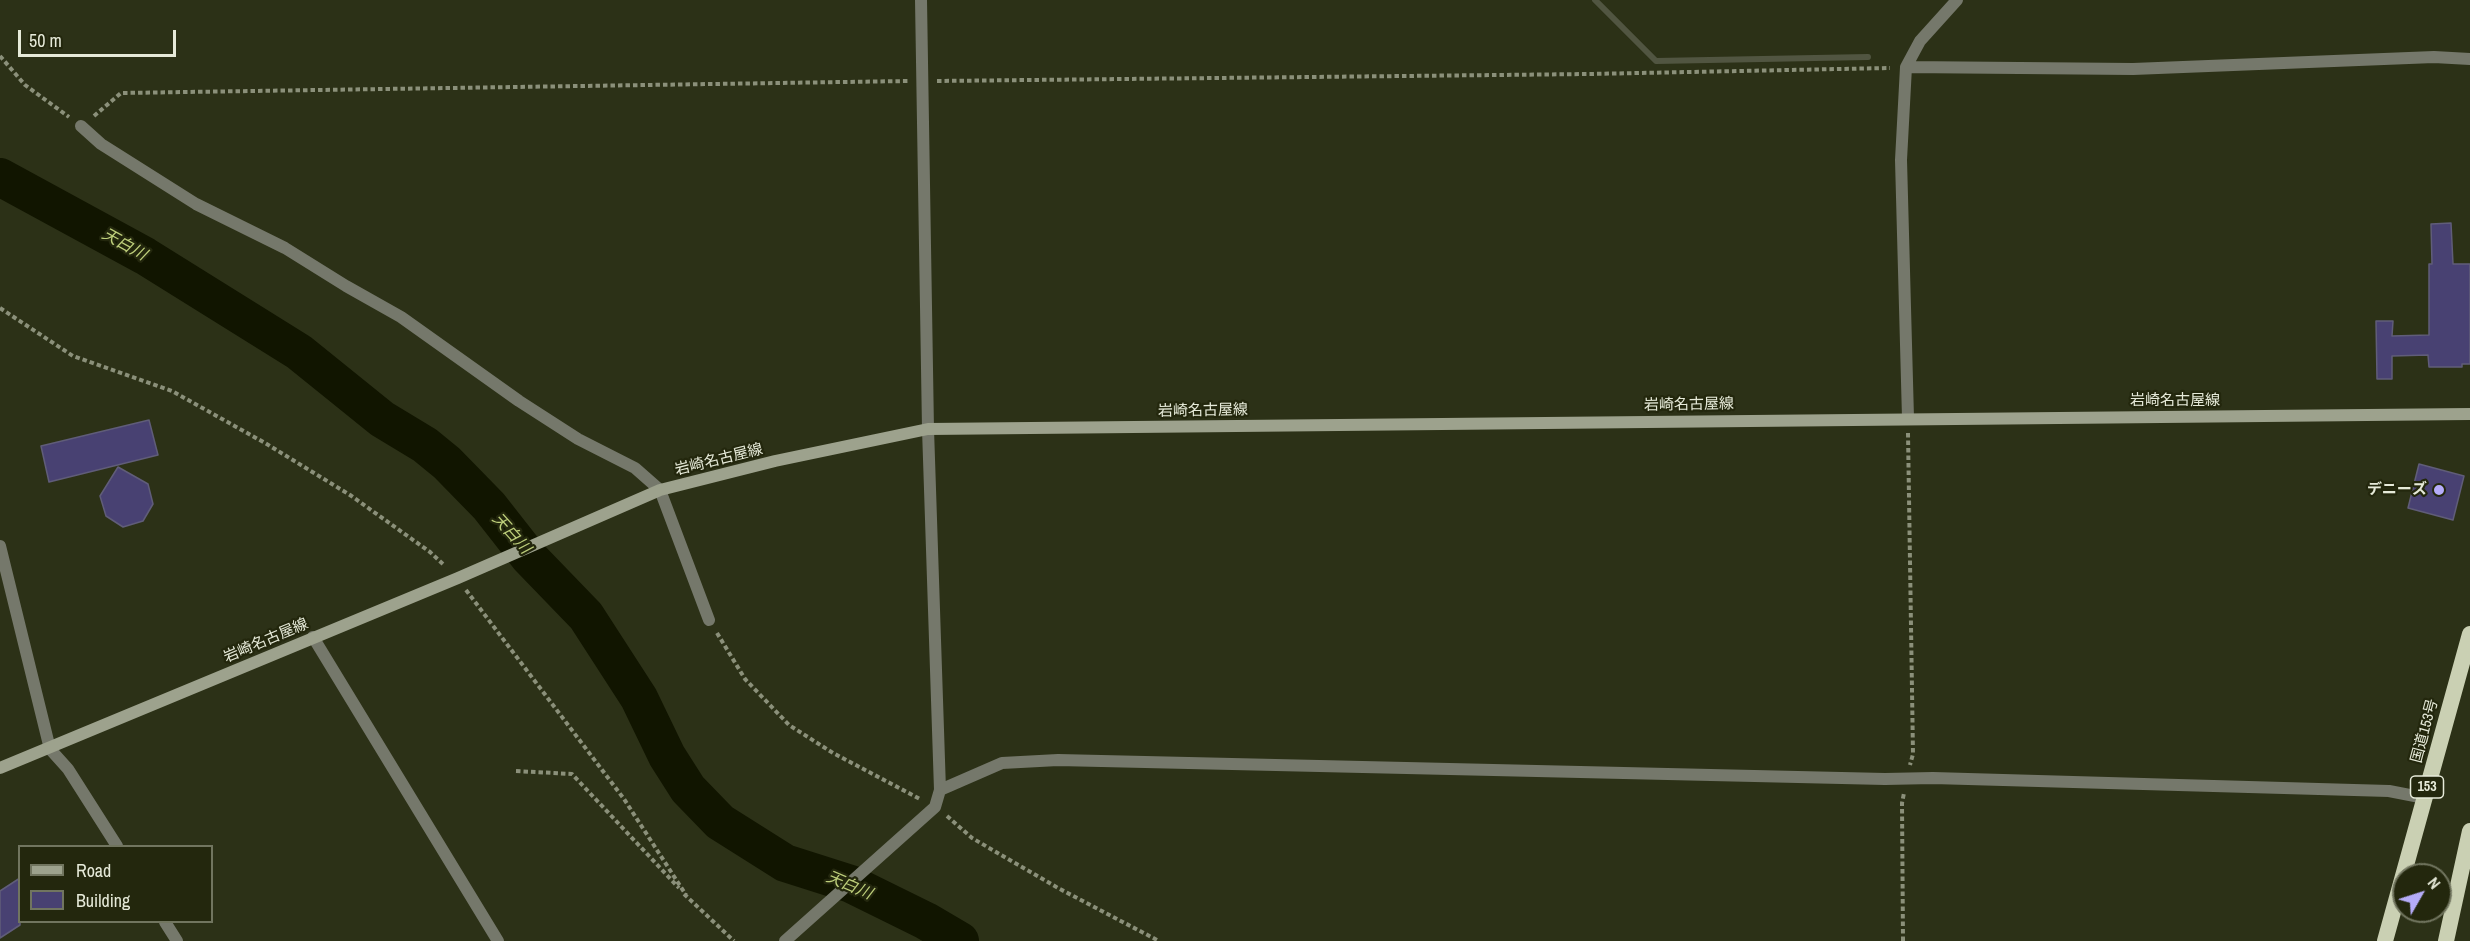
<!DOCTYPE html>
<html>
<head>
<meta charset="utf-8">
<style>
	body { margin:0 }
	#map { position:relative; width:2470px; height:941px; overflow:hidden; background:#2c3117; font-family:"Archivo Narrow",sans-serif }
	canvas { display:block }
	.legend { position:absolute; left:18px; top:845px; width:195px; height:78px; box-sizing:border-box; background:#23270d; border:2px solid #71755f; margin:0; padding:8px 10px; list-style:none; font-size:18px; color:#e6ead9 }
	.legend li { display:flex; align-items:center; gap:12px; height:30px }
	.legend b { width:30px; border:2px solid #71755f }
	.north { position:absolute; left:2392px; top:863px; width:60px; height:60px; box-sizing:border-box; background:#23270d; border:2px solid #71755f; border-radius:50%; rotate:51deg; font-size:16px; font-weight:700; line-height:24px; text-align:center; color:#e6ead9 }
	.north::after { content:''; display:block; margin:auto; width:21px; height:27px; background:#b5acf9; clip-path:polygon(50% 0,100% 100%,50% 72%,0 100%) }
	.scale { position:absolute; left:18px; top:30px; width:158px; height:27px; box-sizing:border-box; border:3px solid #e6ead9; border-top:0; padding-left:8px; font-size:18px; line-height:21px; white-space:nowrap; color:#e6ead9; -webkit-text-stroke:4px #23270d; paint-order:stroke }
</style>
</head>
<body>
<div id="map">
<canvas width="2470" height="941"></canvas>
<ul class="legend">
<li><b style="height:8px;background:#9da28d"></b>Road</li>
<li><b style="height:16px;background:#484172"></b>Building</li>
</ul>
<div class="north">N</div>
<div class="scale">50 m</div>
</div>
<script>
const c = document.querySelector('canvas').getContext('2d');
c.lineJoin = 'round';
const shape = rows => new Path2D(rows.map(r => 'M' + r).join(''));
function strokePath(path, color, width, dash) { c.strokeStyle = color; c.lineWidth = width; c.lineCap = dash ? 'butt' : 'round'; c.setLineDash(dash || []); c.stroke(path); }
function fillPath(path, color) { c.fillStyle = color; c.fill(path, 'evenodd'); }
function write(font, color, halo, rows, align = 'center') {
  c.font = font + ' "Archivo Narrow","Noto Sans JP",sans-serif'; c.lineWidth = 4.5; c.setLineDash([]); c.textBaseline = 'middle'; c.strokeStyle = halo; c.fillStyle = color; for (const [text, x, y, turn = 0] of rows) {
    c.save(); c.translate(x, y); c.rotate((+turn || 0) * Math.PI / 180); c.textAlign = isNaN(turn) ? turn : align; if (halo) c.strokeText(text, 0, 0); c.fillText(text, 0, 0); c.restore();
  }
}
strokePath(shape([
	[1595,0,1656,61,1868,57]
]), '#515541', 6);
strokePath(shape([
	[0,177,145,256,299,352,382,419,425,445,447,463,489,506,529,557,586,616,639,698,667,756,688,789,720,822,785,863,851,884,926,921,960,941]
]), '#111500', 38);
const building = shape([
	[2451,223,2453,264,2470,264,2470,364,2462,364,2462,367,2429,367,2428,355,2392,356,2392,379,2377,379,2376,321,2393,321,2392,336,2429,335,2429,264,2432,264,2431,224,2451,223],
	[149,420,158,455,49,482,41,446,149,420],
	[2419,464,2464,476,2453,520,2408,508,2419,464],
	[118,467,148,484,153,504,143,521,123,527,106,516,100,496,118,467],
	[20,878,20,925,0,938,0,891,20,878]
]);
fillPath(building, '#484172');
strokePath(building, '#605d79', 1.5);
strokePath(shape([
	[0,56,25,85,69,117],
	[937,81,1590,74,1890,68],
	[94,116,121,93,909,81],
	[0,308,73,356,172,391,265,443,350,495,430,552,445,566],
	[1908,433,1913,754,1910,765],
	[466,590,624,799,686,895],
	[717,633,745,679,789,725,833,753,920,799],
	[516,771,572,774,679,888],
	[947,816,972,838,1058,888,1159,941],
	[684,894,734,941],
	[1903,941,1902,803,1904,793]
]), '#8b907a', 4, [4.5, 3]);
strokePath(shape([
	[1906,67,2133,69,2434,57,2470,59],
	[81,126,101,144,196,204,285,248,346,286,401,317,519,401,578,439,635,468,660,490,709,620],
	[1908,418,1901,160,1906,67,1920,41,1957,0],
	[0,546,50,749],
	[313,637,498,941],
	[940,790,1002,763,1058,760,1885,779,1933,778,2389,791,2425,798],
	[785,941,935,807,940,790,928,429,921,0]
]), '#75786b', 12);
strokePath(shape([
	[50,749,68,769,117,846],
	[165,922,177,941]
]), '#75786b', 12);
strokePath(shape([
	[0,768,458,578,660,490,775,461,928,429,2470,414]
]), '#9da28d', 12);
strokePath(shape([
	[2385,941,2470,634],
	[2446,941,2470,831]
]), '#cad0b3', 16);
for (const [x, y, r, color] of [
	[2439,490,6,"#b5acf9"]
]) { const dot = new Path2D(); dot.arc(x, y, r, 0, 2 * Math.PI); c.fillStyle = color; c.fill(dot); strokePath(dot, '#23270d', 2); }
for (const [x, y, w] of [
	[2427,787,33]
]) { const box = new Path2D(); box.roundRect(x - w / 2, y - 11, w, 22, 4.5); c.fillStyle = '#23270d'; c.fill(box); strokePath(box, '#e6ead9', 1.5); }
write('bold 14px', '#e6ead9', null, [
	["153",2427,787]
]);
write('15px', '#e6ead9', '#23270d', [
	["岩崎名古屋線",2175,401],
	["岩崎名古屋線",1689,405,-1],
	["岩崎名古屋線",1203,411,-1],
	["岩崎名古屋線",719,460,-14],
	["岩崎名古屋線",266,641,-23],
	["国道153号",2425,731,-75]
]);
write('bold 15px', '#e6ead9', '#23270d', [
	["デニーズ",2427,490]
], 'right');
write('italic 16px', '#becf7b', '#23270d', [
	["天白川",124,245,29],
	["天白川",511,534,48],
	["天白川",849,886,23]
]);
</script>
</body>
</html>
